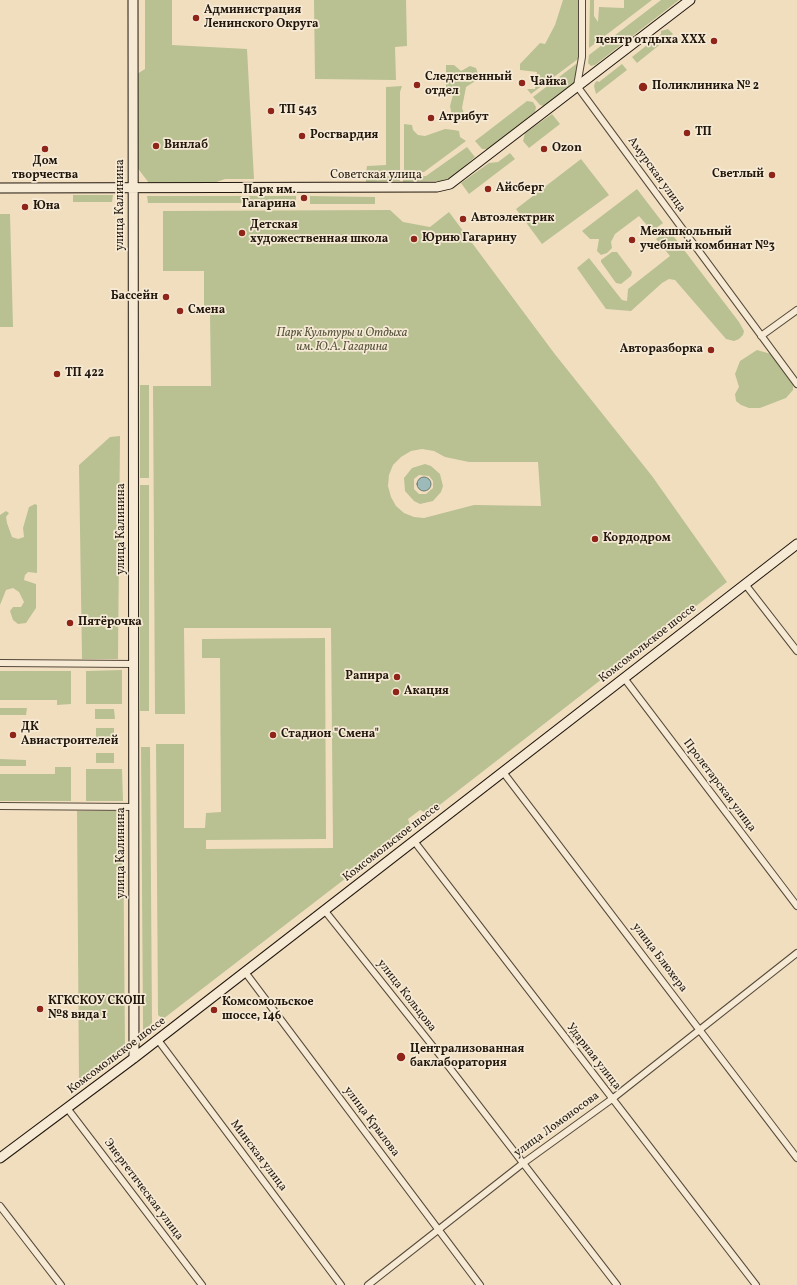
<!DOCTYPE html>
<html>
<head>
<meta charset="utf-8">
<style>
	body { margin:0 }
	canvas { display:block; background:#f1debf }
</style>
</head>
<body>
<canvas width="797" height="1285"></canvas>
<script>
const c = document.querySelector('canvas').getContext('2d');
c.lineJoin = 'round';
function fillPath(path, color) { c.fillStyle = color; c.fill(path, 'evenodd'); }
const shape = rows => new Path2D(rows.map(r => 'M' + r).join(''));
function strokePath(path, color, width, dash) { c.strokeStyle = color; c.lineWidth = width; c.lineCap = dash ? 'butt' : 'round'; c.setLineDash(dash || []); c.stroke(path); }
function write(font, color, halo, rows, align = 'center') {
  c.font = font + ' Vollkorn,serif'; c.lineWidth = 3.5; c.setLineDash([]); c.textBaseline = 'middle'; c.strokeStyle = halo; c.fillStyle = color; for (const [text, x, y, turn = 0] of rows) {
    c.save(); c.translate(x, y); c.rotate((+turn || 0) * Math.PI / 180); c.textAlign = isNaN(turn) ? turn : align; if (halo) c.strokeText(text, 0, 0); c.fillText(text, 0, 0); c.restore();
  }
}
fillPath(shape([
	[145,0,172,0,172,45,247,49,254,179,225,179,211,184,149,183,136,166,137,74,145,69],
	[314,0,406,0,407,46,395,47,396,80,315,79],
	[563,0,578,0,578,59,531,94,527,89,535,89,537,72,520,70,520,64,540,43,545,44,555,25],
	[590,0,594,0,594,16,598,22,599,7,624,8,624,0,652,0,589,48],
	[661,0,679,0,595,65,591,66,588,63,589,55],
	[668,29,673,34,637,63,632,57,661,34,661,31],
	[576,64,578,65,574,82,544,106,540,105,533,97],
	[622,64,627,70,596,94,594,86,595,83,597,81,599,82],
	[446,65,454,65,461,71,470,66,476,68,478,74,477,80,466,87,462,108,465,117,459,119,452,116,450,106,454,91,446,87],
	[402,86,400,92,400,172,366,173,367,166,386,165,386,87],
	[527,101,533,102,536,107,535,112,488,149,482,149,475,141],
	[552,114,560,124,529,148,523,141,525,133],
	[404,124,412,125,413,130,418,135,425,136,445,129,454,130,459,131,460,137,466,141,424,172,404,173],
	[467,147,475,157,452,177,442,181,403,182,403,177,426,176],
	[510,153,515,159,469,194,461,183,489,163,498,162],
	[581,159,609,195,542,244,516,209],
	[400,176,400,181,366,182,366,177],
	[637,189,663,223,652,231,639,216,615,234,611,242,612,248,607,253,601,255,597,251,599,239,590,239,582,231],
	[73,195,113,195,112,202,73,202],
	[147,196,296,196,296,203,148,203],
	[310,196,375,197,375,204,310,204],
	[390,210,403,222,430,227,449,212,554,353,652,476,727,582,428,814,420,810,408,819,411,828,163,1019,158,1015,156,744,184,744,184,828,205,828,206,813,221,812,220,658,202,658,202,639,325,638,326,839,206,840,206,849,333,848,331,628,184,628,185,714,155,714,153,386,211,386,210,314,204,311,204,271,163,271,163,211],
	[422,449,434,451,445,457,469,462,538,462,541,506,474,505,424,518,414,517,404,513,396,506,391,497,388,486,389,475,393,465,401,457,411,451],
	[0,214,10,214,13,327,0,327],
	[668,229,739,322,744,331,743,335,739,339,734,341,726,339,675,280,669,279,662,283,631,311,606,309,577,268,589,258,622,300,627,301,628,289,670,256,656,239],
	[612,252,617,252,632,272,631,276,621,284,616,283,601,262,601,260],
	[757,350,771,354,793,383,793,390,786,398,760,408,749,408,741,405,736,401,735,394,739,387,735,374,740,361],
	[140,385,149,385,149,478,140,478],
	[120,436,118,659,82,659,79,465,110,437],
	[425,464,431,466,440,474,443,486,441,492,433,501,420,504,414,501,405,491,404,478,412,468],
	[419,475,429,476,433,481,433,488,426,494,419,494,414,489,414,479],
	[140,485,149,485,149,711,140,711],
	[35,504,37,505,37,573,28,572,25,575,24,580,36,584,36,608,26,623,18,624,13,620,10,611,13,607,21,607,24,602,19,592,13,588,6,590,0,605,0,515,6,511,9,513,6,517,7,523,12,537,18,539,24,537,23,528,29,507],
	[122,670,122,704,86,704,86,671],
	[0,671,71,671,71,704,57,705,57,700,0,700],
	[0,708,27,708,26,715,0,715],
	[95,709,114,709,115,719,95,719],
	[96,728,114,728,114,743,96,743],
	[141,747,150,747,152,1024,143,1030],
	[96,753,114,753,114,763,96,763],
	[0,759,26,760,26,766,0,766],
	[55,767,71,767,71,801,0,801,0,774,55,774],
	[86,769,122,769,123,801,86,801],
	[77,811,123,811,125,1050,79,1084]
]), '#b9c192');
const water = shape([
	'417 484a7 7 0 1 1 14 0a7 7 0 1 1-14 0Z'
]);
fillPath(water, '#9cbbb8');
strokePath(water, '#6b7974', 1);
const street = shape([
	[582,0,582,57,577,86,797,384],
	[761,336,797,310],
	[745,584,797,651],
	[0,663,134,664],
	[624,678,797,906],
	[503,772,797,1158],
	[0,806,134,807],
	[414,841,756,1285],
	[325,911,439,1054,617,1285],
	[245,972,480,1285],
	[158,1040,341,1285],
	[67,1108,202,1285],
	[0,1206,61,1285],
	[368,1285,522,1164,612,1099,797,953]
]);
const secondary = shape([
	[133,0,134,1058],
	[0,188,437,187,450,184,690,0],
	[0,1158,134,1058,797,544]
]);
strokePath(street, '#55493a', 8);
strokePath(secondary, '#21170d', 11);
strokePath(street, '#f6ead5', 6);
strokePath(secondary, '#f6ead5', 9);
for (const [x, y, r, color] of [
	[196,18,4,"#8f2418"],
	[714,41,4,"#8f2418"],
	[522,83,4,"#8f2418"],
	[417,85,4,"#8f2418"],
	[643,87,5,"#8f2418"],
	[271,111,4,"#8f2418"],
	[431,118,4,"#8f2418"],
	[687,133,4,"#8f2418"],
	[302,136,4,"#8f2418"],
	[156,146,4,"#8f2418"],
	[45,149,4,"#8f2418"],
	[544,149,4,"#8f2418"],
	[772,175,4,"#8f2418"],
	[488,189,4,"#8f2418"],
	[304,198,4,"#8f2418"],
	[25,207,4,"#8f2418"],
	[463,219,4,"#8f2418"],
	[242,233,4,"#8f2418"],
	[414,239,4,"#8f2418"],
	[632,240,4,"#8f2418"],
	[166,297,4,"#8f2418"],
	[180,311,4,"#8f2418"],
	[711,350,4,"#8f2418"],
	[57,374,4,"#8f2418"],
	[595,539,4,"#8f2418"],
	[70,623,4,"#8f2418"],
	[397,677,4,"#8f2418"],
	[396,692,4,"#8f2418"],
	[13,735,4,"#8f2418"],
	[273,735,4,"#8f2418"],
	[40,1009,4,"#8f2418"],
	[214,1010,4,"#8f2418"],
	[401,1057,5,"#8f2418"]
]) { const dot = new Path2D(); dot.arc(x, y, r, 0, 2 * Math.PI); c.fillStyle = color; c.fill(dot); strokePath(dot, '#f6ead5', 1.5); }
write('bold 12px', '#21170d', '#f6ead5', [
	["Администрация",204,11],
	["Ленинского Округа",204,25],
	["центр отдыха ХХХ",706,41,"right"],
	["Следственный",425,78],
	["отдел",425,92],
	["Чайка",530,83],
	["Поликлиника № 2",652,87],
	["ТП 543",279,111],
	["Атрибут",439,118],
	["ТП",695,133],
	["Росгвардия",310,136],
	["Винлаб",164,146],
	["Ozon",552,149],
	["Дом",45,162,"center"],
	["творчества",45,176,"center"],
	["Светлый",764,175,"right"],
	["Айсберг",496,189],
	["Парк им.",296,191,"right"],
	["Гагарина",296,205,"right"],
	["Юна",33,207],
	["Автоэлектрик",471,219],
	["Детская",250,226],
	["художественная школа",250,240],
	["Межшкольный",640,233],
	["учебный комбинат №3",640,247],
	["Юрию Гагарину",422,239],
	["Бассейн",158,297,"right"],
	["Смена",188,311],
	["Авторазборка",703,350,"right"],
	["ТП 422",65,374],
	["Кордодром",603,539],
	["Пятёрочка",78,623],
	["Рапира",389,677,"right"],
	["Акация",404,692],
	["ДК",21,728],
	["Авиастроителей",21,742],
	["Стадион \"Смена\"",281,735],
	["КГКСКОУ СКОШ",48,1002],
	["№8 вида 1",48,1016],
	["Комсомольское",222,1003],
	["шоссе, 146",222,1017],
	["Централизованная",410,1050],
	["баклаборатория",410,1064]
], 'left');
write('12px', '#21170d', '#f6ead5', [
	["Амурская улица",656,175,54],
	["Советская улица",376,176],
	["улица Калинина",121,205,-90],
	["улица Калинина",122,529,-90],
	["Комсомольское шоссе",648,644,-38],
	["Пролетарская улица",719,786,53],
	["Комсомольское шоссе",392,843,-38],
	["улица Калинина",122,853,-90],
	["улица Блюхера",659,958,53],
	["улица Кольцова",406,996,52],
	["Комсомольское шоссе",117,1056,-37],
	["Ударная улица",593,1057,52],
	["улица Крылова",371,1122,53],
	["улица Ломоносова",557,1125,-36],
	["Минская улица",258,1156,53],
	["Энергетическая улица",143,1190,53]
]);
write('italic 12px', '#56523c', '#f6ead5', [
	["Парк Культуры и Отдыха",342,334],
	["им. Ю.А. Гагарина",342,348]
]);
</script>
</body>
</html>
